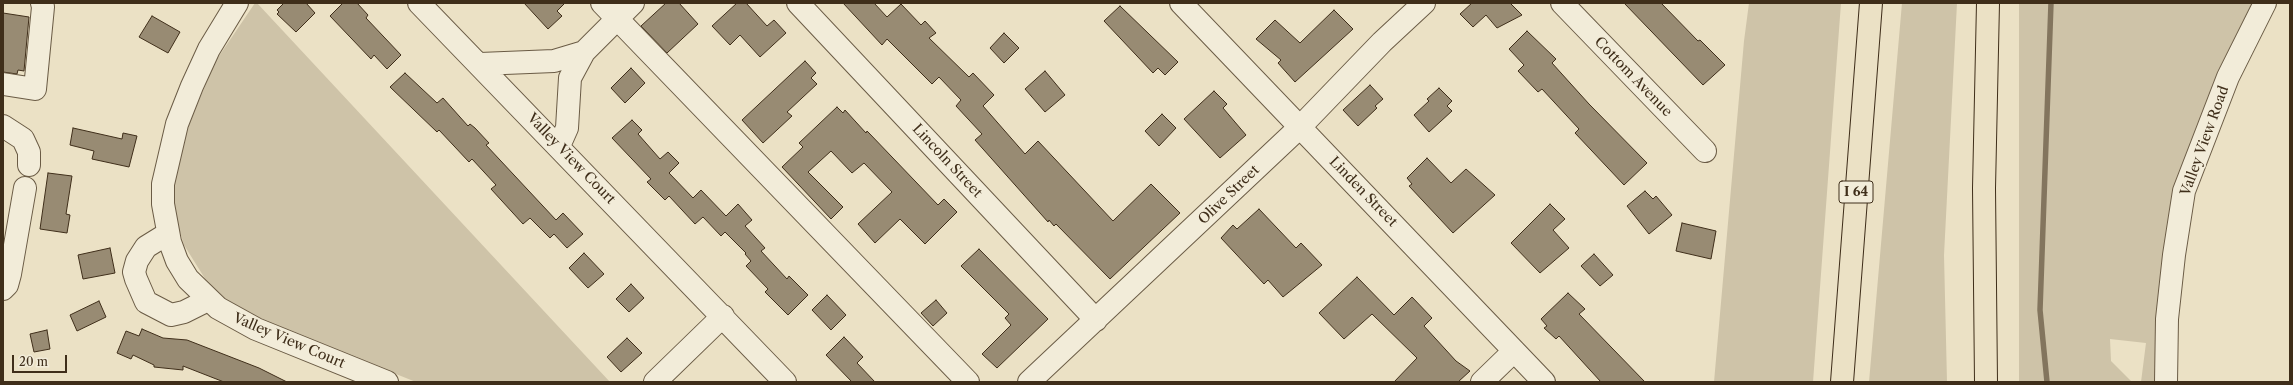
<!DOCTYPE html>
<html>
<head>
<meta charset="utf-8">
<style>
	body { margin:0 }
	#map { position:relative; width:2293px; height:385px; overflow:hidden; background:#ebe1c5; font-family:"Libre Caslon Text",serif }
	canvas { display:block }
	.frame { position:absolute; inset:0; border:4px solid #3f2e1a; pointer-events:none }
	.scale { position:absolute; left:12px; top:355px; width:55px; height:18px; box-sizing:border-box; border:2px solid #3f2e1a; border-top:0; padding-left:5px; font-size:12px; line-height:14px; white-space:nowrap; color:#3f2e1a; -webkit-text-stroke:3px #f2ecd9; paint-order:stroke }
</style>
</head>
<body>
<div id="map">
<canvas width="2293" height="385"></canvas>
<div class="frame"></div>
<div class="scale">20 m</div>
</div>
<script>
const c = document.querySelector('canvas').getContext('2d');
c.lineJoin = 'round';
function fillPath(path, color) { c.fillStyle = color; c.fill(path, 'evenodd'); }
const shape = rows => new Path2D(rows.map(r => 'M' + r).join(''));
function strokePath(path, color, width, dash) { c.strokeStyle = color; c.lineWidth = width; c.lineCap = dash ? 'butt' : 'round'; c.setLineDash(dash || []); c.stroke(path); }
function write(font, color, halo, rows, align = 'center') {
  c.font = font + ' "Libre Caslon Text",serif'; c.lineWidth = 3.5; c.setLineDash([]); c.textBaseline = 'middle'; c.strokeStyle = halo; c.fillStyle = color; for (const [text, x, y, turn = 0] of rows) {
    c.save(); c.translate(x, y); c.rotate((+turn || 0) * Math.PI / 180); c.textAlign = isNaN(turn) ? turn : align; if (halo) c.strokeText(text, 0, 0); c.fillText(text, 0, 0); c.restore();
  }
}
fillPath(shape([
	[255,3,257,3,610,382,416,382,248,315,229,304,209,285,184,245,174,212,173,180,190,122,215,62],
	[1749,3,1841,3,1813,382,1714,382,1744,41],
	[1902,3,1957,3,1944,255,1947,382,1869,382],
	[2019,3,2257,3,2195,140,2158,382,2141,382,2146,343,2110,339,2111,361,2132,382,2019,382]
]), '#cec3a8');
strokePath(shape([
	[2047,382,2040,310,2051,3]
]), '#83755e', 5.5);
const building = shape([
	[284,3,306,3,315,13,296,32,277,14,279,12,277,10,284,3],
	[343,3,357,3,368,15,366,18,401,55,387,69,374,55,371,59,330,16,343,3],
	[524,3,565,3,557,11,562,16,548,29,524,3],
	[666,3,679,3,698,24,667,53,641,26,666,3],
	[737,3,746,3,767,26,774,20,786,33,760,57,740,35,730,45,712,26,737,3],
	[843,3,874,3,887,17,901,4,921,25,925,21,936,33,929,38,969,77,973,73,994,95,983,106,1025,154,1038,141,1113,221,1151,184,1180,213,1110,279,1056,224,1054,226,1049,220,1048,222,975,140,982,134,956,106,961,100,939,77,932,84,887,39,882,45,843,3],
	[1472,3,1510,3,1522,15,1497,28,1486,15,1473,27,1460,14,1472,3],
	[1624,3,1661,3,1698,41,1700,40,1725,65,1703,85,1624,3],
	[1120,6,1178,62,1165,75,1158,68,1153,73,1104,21,1120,6],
	[1334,10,1353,29,1295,82,1278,63,1281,60,1256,39,1275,20,1300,43,1334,10],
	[3,13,29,17,24,71,18,70,17,74,3,72,3,13],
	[152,16,180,32,168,53,139,37,152,16],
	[1527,31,1556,59,1552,63,1589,104,1647,163,1624,185,1575,133,1579,129,1542,89,1538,92,1518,71,1524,65,1509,49,1527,31],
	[1004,33,1019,48,1004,63,990,48,1004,33],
	[805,61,816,73,811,78,817,84,787,112,792,116,763,143,742,120,805,61],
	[631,68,645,83,625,103,611,88,631,68],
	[1045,71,1065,95,1045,112,1025,89,1045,71],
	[405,73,437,103,443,98,468,126,470,124,475,128,489,143,486,145,556,220,563,213,583,234,567,248,554,234,550,238,530,218,523,224,491,189,496,185,472,159,469,162,439,130,437,132,390,87,405,73],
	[1370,85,1383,99,1375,106,1377,108,1358,126,1343,110,1370,85],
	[1439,88,1452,101,1447,106,1452,111,1429,132,1414,115,1429,101,1427,99,1439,88],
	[1214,91,1227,104,1223,108,1246,135,1220,158,1184,119,1214,91],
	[837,107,843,113,845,110,866,133,867,131,869,133,938,205,944,199,957,212,925,244,900,219,875,243,858,224,892,192,864,163,852,173,831,151,808,172,843,207,831,219,782,167,803,147,799,143,837,107],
	[1162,114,1176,128,1159,146,1145,131,1162,114],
	[632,120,642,130,638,134,660,159,668,152,679,163,669,173,693,198,701,190,726,216,738,204,752,220,745,226,765,248,761,251,787,279,789,276,808,295,788,315,765,292,768,289,746,266,751,261,745,254,746,253,725,232,721,236,703,217,695,224,669,196,665,200,647,182,651,179,612,138,632,120],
	[73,128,122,139,123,133,137,136,129,167,92,159,94,151,70,145,73,128],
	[1427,158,1451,183,1466,169,1495,195,1453,233,1409,186,1412,184,1407,178,1427,158],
	[48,173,72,176,66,214,70,215,67,233,40,229,48,173],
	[1645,191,1653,199,1656,196,1672,215,1649,234,1627,206,1645,191],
	[1550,204,1565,219,1553,230,1569,248,1540,273,1511,243,1550,204],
	[1259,209,1296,248,1301,243,1322,265,1283,297,1268,280,1264,284,1221,238,1233,225,1237,229,1259,209],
	[1682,223,1716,231,1711,259,1676,251,1682,223],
	[110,248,115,273,83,279,78,255,110,248],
	[979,249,1048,319,997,368,982,354,1011,325,1005,318,1009,314,961,266,979,249],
	[584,253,604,274,588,288,569,268,584,253],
	[1594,254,1613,275,1600,286,1581,266,1594,254],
	[1357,277,1394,315,1412,297,1432,318,1424,326,1456,361,1470,371,1458,382,1394,382,1417,358,1372,314,1344,339,1319,313,1357,277],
	[631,284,644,298,629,312,616,299,631,284],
	[1568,293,1585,309,1579,314,1645,382,1601,382,1559,336,1556,339,1544,328,1547,326,1541,319,1568,293],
	[827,295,846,315,831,330,812,310,827,295],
	[936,300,947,313,933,326,921,313,936,300],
	[99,301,106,317,77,331,70,315,99,301],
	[142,329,163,338,187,340,259,368,287,382,224,382,183,366,183,370,154,367,154,365,133,355,131,359,117,353,126,331,139,336,142,329],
	[47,330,50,349,34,352,30,334,47,330],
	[844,337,863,357,857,363,875,382,852,382,826,355,844,337],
	[627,338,642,353,621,372,607,357,627,338]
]);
fillPath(building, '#988b73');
strokePath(building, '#3f2e1a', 1);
const minor = shape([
	[237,3,209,49,192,86,177,124,163,184,163,204,170,242,177,261,188,279,218,308,256,329,387,382],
	[419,3,785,382],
	[602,3,968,382],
	[798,3,1096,320],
	[1181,3,1544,382],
	[1562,3,1705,151],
	[480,64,554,61,584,52],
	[3,84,35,89,43,7,42,3],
	[3,126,23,139,29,152,29,165],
	[559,146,567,128,570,78,584,52,633,3],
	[167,234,146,247,137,261,134,272,136,279,146,302,171,315,184,312,208,300],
	[3,289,7,285,10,274,25,188],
	[655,382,723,316],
	[1029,382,1300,127,1382,42,1424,3],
	[1482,382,1514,351],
	[2166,382,2167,319,2174,255,2184,191,2228,77,2265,3]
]);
const highway = shape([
	[1842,382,1871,3],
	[1986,382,1984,188,1988,3]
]);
strokePath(minor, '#6a5b45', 24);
strokePath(highway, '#3f2e1a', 24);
strokePath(minor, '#f2ecd9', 22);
strokePath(highway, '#ebe1c5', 22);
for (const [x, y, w] of [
	[1856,192,34]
]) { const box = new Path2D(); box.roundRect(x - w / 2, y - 11, w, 22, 3); c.fillStyle = '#f2ecd9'; c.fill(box); strokePath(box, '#3f2e1a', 1); }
write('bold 13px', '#3f2e1a', null, [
	["I 64",1856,192]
]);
write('14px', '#3f2e1a', '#f2ecd9', [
	["Cottom Avenue",1633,77,46],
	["Valley View Road",2205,141,-70],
	["Valley View Court",571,159,46],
	["Lincoln Street",947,161,47],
	["Linden Street",1363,192,46],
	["Olive Street",1229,195,-44],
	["Valley View Court",289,341,23]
]);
</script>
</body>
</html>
